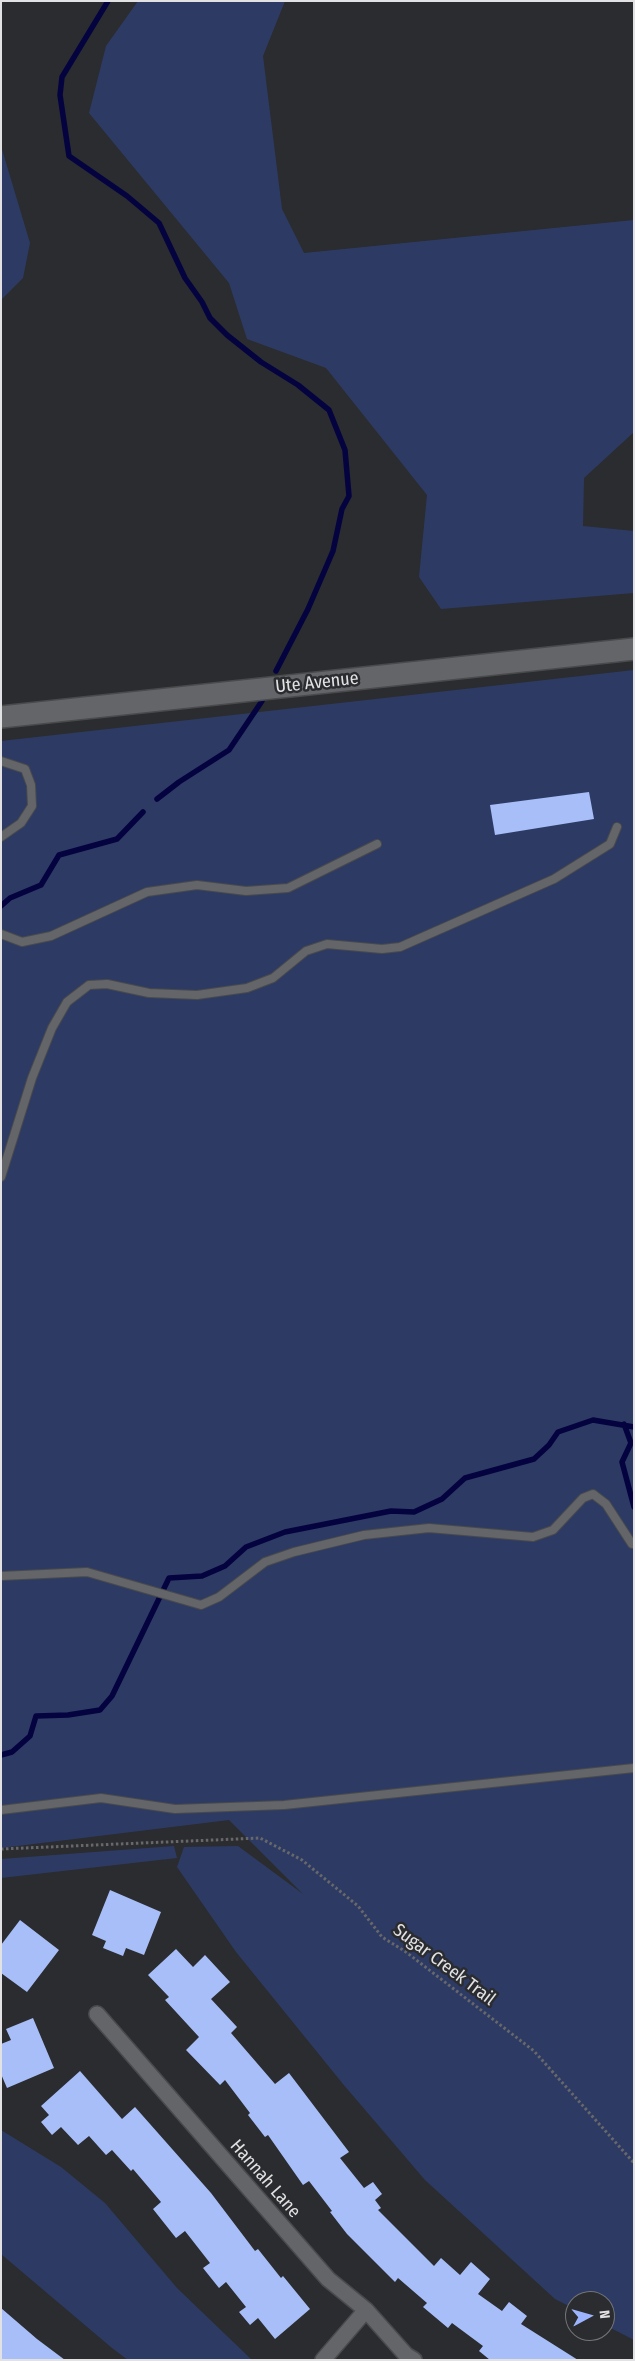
<!DOCTYPE html>
<html>
<head>
<meta charset="utf-8">
<style>
	body { margin:0 }
	#map { position:relative; width:635px; height:2361px; overflow:hidden; background:#2b2c2f; font-family:"Fira Sans Condensed",sans-serif }
	canvas { display:block }
	.frame { position:absolute; inset:0; border:2px solid #e2e2e4; pointer-events:none }
	.north { position:absolute; left:565px; top:2291px; width:50px; height:50px; box-sizing:border-box; background:#2b2c2f; border:1px solid #747577; border-radius:50%; rotate:84deg; font-size:14px; font-weight:700; line-height:20px; text-align:center; color:#e2e2e4 }
	.north::after { content:''; display:block; margin:auto; width:18px; height:22px; background:#9bb4fd; clip-path:polygon(50% 0,100% 100%,50% 72%,0 100%) }
</style>
</head>
<body>
<div id="map">
<canvas width="635" height="2361"></canvas>
<div class="frame"></div>
<div class="north">N</div>
</div>
<script>
const c = document.querySelector('canvas').getContext('2d');
c.lineJoin = 'round';
function fillPath(path, color) { c.fillStyle = color; c.fill(path, 'evenodd'); }
const shape = rows => new Path2D(rows.map(r => 'M' + r).join(''));
function strokePath(path, color, width, dash) { c.strokeStyle = color; c.lineWidth = width; c.lineCap = dash ? 'butt' : 'round'; c.setLineDash(dash || []); c.stroke(path); }
function write(font, color, halo, rows, align = 'center') {
  c.font = font + ' "Fira Sans Condensed",sans-serif'; c.lineWidth = 5; c.setLineDash([]); c.textBaseline = 'middle'; c.strokeStyle = halo; c.fillStyle = color; for (const [text, x, y, turn = 0] of rows) {
    c.save(); c.translate(x, y); c.rotate((+turn || 0) * Math.PI / 180); c.textAlign = isNaN(turn) ? turn : align; if (halo) c.strokeText(text, 0, 0); c.fillText(text, 0, 0); c.restore();
  }
}
fillPath(shape([
	[138,1,285,1,263,56,282,209,304,253,634,220,634,432,584,478,583,526,634,531,634,593,441,609,419,577,427,495,326,368,247,339,229,283,89,113,106,46],
	[1,146,30,243,23,278,1,300],
	[634,670,634,2340,605,2325,605,2301,575,2301,575,2309,555,2299,425,2180,343,2084,236,1952,177,1867,184,1847,238,1846,303,1894,229,1820,1,1848,1,741],
	[174,1846,177,1858,1,1878,1,1859],
	[1,2130,61,2167,105,2203,177,2288,252,2360,128,2360,112,2348,1,2254]
]), '#2d3b64');
strokePath(shape([
	[108,1,62,77,60,95,69,156,127,196,159,223,185,278,202,302,210,318,227,335,261,362,298,385,329,410,345,450,349,496,342,509,333,551,308,609,276,671],
	[157,799,179,782,229,750,262,701],
	[1,906,10,898,41,885,59,855,117,839,143,812],
	[624,1424,631,1443,622,1462,634,1507],
	[1,1755,12,1752,30,1736,36,1716,68,1715,100,1710,112,1696,169,1578,202,1576,225,1566,246,1547,285,1532,391,1511,414,1512,442,1499,465,1478,534,1459,549,1445,558,1432,593,1420,634,1427]
]), '#040340', 5.5);
fillPath(shape([
	[589,792,594,819,495,835,490,805],
	[110,1890,161,1912,144,1955,126,1948,123,1956,103,1948,106,1941,92,1935],
	[20,1920,59,1950,27,1992,1,1973,1,1945],
	[176,1949,193,1967,205,1955,230,1982,211,1999,237,2027,231,2033,275,2084,289,2073,349,2152,340,2158,364,2188,373,2182,382,2194,375,2200,381,2208,378,2210,434,2266,441,2258,460,2275,471,2262,490,2279,478,2294,502,2311,509,2302,527,2316,521,2324,578,2360,490,2360,479,2351,483,2346,452,2323,448,2328,423,2307,427,2303,398,2278,395,2282,347,2234,330,2212,332,2211,309,2181,303,2185,268,2135,265,2137,248,2115,250,2113,225,2080,220,2085,186,2050,199,2037,165,2000,169,1997,148,1975],
	[33,2018,54,2068,7,2088,1,2074,1,2044,11,2040,6,2029],
	[80,2071,122,2119,135,2107,211,2193,255,2251,258,2249,281,2278,283,2276,310,2309,275,2339,258,2318,250,2325,239,2312,246,2307,226,2282,219,2288,203,2268,210,2263,185,2231,176,2238,153,2209,161,2202,133,2169,131,2171,112,2150,106,2155,89,2136,78,2145,61,2127,52,2135,41,2122,49,2115,41,2106],
	[1,2308,37,2339,65,2360,1,2360]
]), '#a8bef9');
const lane = shape([
	[1,761,25,769,31,785,32,806,21,823,1,837],
	[1,934,22,942,51,936,147,892,197,885,246,891,288,888,377,844],
	[1,1177,32,1078,52,1028,67,1002,89,985,107,984,149,993,197,995,247,988,273,978,306,951,327,944,382,949,400,947,554,879,610,844,617,827],
	[1,1576,87,1572,201,1605,219,1597,265,1562,294,1552,364,1535,429,1528,533,1537,553,1530,583,1498,593,1494,606,1504,632,1544,634,1544],
	[1,1810,101,1798,175,1809,284,1805,634,1768]
]);
const street = shape([
	[97,2014,328,2279,366,2310,406,2355,414,2360],
	[323,2360,366,2310]
]);
const secondary = shape([
	[1,717,634,649]
]);
strokePath(lane, '#494a4c', 10);
strokePath(street, '#494a4c', 18);
strokePath(secondary, '#494a4c', 24);
strokePath(shape([
	[1,1849,260,1838,302,1860,358,1906,382,1937,406,1952,534,2051,634,2163]
]), '#68686b', 3, [2.5, 2.5]);
strokePath(lane, '#646569', 8);
strokePath(street, '#646569', 15);
strokePath(secondary, '#646569', 21);
write('18px', '#e2e2e4', '#2b2c2f', [
	["Ute Avenue",317,683,-6],
	["Sugar Creek Trail",444,1965,37],
	["Hannah Lane",265,2179,49]
]);
</script>
</body>
</html>
